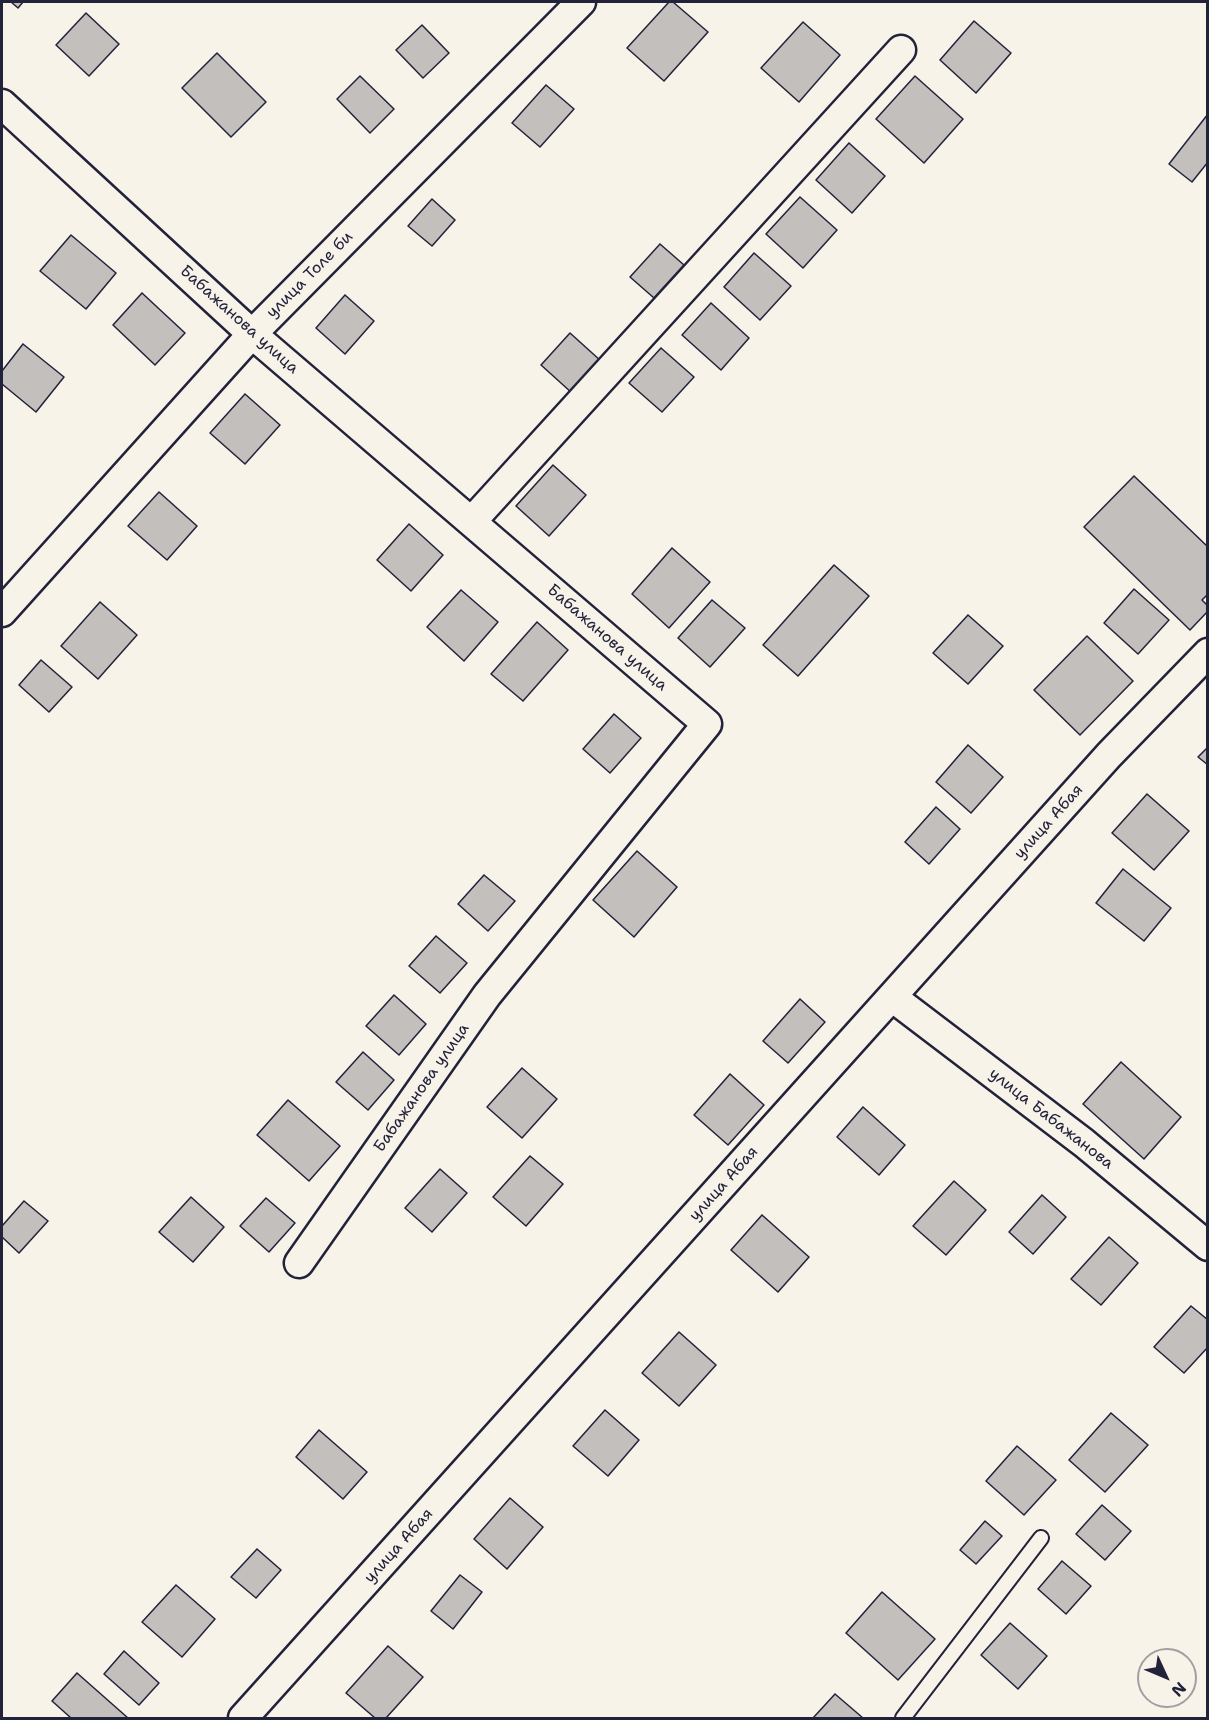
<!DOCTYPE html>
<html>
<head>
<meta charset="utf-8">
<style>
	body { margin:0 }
	#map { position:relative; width:1209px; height:1720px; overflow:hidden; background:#f7f3e8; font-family:"Shantell Sans",sans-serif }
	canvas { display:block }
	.frame { position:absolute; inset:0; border:3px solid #22223b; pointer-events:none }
	.north { position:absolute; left:1137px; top:1648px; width:60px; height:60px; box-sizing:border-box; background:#f7f3e8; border:2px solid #a29fa3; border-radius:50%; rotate:134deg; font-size:16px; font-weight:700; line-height:24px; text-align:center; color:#22223b }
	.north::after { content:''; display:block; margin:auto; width:21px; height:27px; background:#22223b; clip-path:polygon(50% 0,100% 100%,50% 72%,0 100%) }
</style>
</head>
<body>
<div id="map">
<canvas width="1209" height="1720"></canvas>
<div class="frame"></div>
<div class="north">N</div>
</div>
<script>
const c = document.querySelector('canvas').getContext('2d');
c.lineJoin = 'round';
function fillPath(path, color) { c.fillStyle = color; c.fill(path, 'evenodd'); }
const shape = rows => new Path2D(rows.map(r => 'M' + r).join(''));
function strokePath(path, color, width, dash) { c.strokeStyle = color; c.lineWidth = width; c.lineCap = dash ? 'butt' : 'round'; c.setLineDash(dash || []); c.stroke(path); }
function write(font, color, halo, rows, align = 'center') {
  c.font = font + ' "Shantell Sans",sans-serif'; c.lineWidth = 4.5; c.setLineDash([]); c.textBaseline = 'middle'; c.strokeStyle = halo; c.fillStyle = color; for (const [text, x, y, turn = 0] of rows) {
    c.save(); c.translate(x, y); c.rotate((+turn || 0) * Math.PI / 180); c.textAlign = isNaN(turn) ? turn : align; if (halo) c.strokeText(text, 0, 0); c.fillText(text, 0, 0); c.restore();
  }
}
const building = shape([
	[11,2,23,2,18,8,11,2],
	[669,2,673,2,708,32,664,81,627,48,669,2],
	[86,13,119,44,89,76,56,45,86,13],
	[974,21,1011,53,976,93,940,60,974,21],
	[803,22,840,55,799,102,761,68,803,22],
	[422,25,449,53,423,78,396,50,422,25],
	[217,53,266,102,231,137,182,88,217,53],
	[360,76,394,109,370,133,337,99,360,76],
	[915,76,963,119,924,163,876,119,915,76],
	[546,85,574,109,540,147,512,123,546,85],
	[1208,114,1208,162,1192,182,1169,164,1208,114],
	[849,143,885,176,852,213,816,180,849,143],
	[800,197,837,230,803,268,766,234,800,197],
	[432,199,455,220,432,246,408,226,432,199],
	[71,235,116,273,86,309,40,271,71,235],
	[660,244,684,265,654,298,630,277,660,244],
	[754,253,791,286,760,320,724,287,754,253],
	[142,293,185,333,155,365,113,325,142,293],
	[345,295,374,321,345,354,316,328,345,295],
	[711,303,749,338,721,370,682,335,711,303],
	[570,333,601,361,572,393,541,365,570,333],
	[23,344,64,377,36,412,2,384,2,371,23,344],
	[661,348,694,377,662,412,629,383,661,348],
	[245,394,280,425,245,464,210,433,245,394],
	[553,465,586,495,549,536,516,506,553,465],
	[1134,476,1208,547,1208,594,1202,600,1208,606,1208,611,1190,630,1084,527,1134,476],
	[159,492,197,526,167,560,128,526,159,492],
	[409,524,443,555,411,591,377,560,409,524],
	[672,548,710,582,669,628,632,594,672,548],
	[834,565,869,596,798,676,763,645,834,565],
	[1134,589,1169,620,1138,654,1104,623,1134,589],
	[461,590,498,622,464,661,427,627,461,590],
	[712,600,745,628,710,667,678,638,712,600],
	[100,602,137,635,98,679,61,646,100,602],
	[968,615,1003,646,968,684,933,653,968,615],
	[537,622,568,650,523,701,491,674,537,622],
	[1087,636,1133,681,1080,735,1034,690,1087,636],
	[41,660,72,687,49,712,19,685,41,660],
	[614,714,641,738,610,773,583,749,614,714],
	[968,745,1003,777,971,813,936,782,968,745],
	[1208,747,1208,765,1198,757,1208,747],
	[1147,794,1189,831,1154,870,1112,833,1147,794],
	[936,807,960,829,929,864,905,842,936,807],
	[637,851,677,887,634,937,593,900,637,851],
	[1123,869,1171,908,1144,941,1096,903,1123,869],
	[484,875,515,901,488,931,458,904,484,875],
	[436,936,467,963,440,993,409,966,436,936],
	[394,995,426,1024,399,1055,366,1026,394,995],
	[800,999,825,1022,788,1063,763,1041,800,999],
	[363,1052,394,1080,368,1110,336,1082,363,1052],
	[1121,1062,1181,1117,1144,1159,1083,1104,1121,1062],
	[522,1068,557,1099,522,1138,487,1107,522,1068],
	[730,1074,764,1105,728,1145,694,1115,730,1074],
	[288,1100,340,1146,309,1181,257,1135,288,1100],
	[863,1107,905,1145,879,1175,837,1137,863,1107],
	[530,1156,563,1184,526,1226,493,1197,530,1156],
	[440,1169,467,1193,432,1232,405,1208,440,1169],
	[954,1181,986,1210,946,1255,913,1226,954,1181],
	[1042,1195,1066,1217,1033,1254,1009,1232,1042,1195],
	[191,1197,224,1227,193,1262,159,1232,191,1197],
	[266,1198,295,1223,269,1252,240,1226,266,1198],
	[24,1201,48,1221,19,1253,2,1237,2,1226,24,1201],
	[762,1215,809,1257,778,1292,731,1250,762,1215],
	[1109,1237,1138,1263,1101,1305,1071,1279,1109,1237],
	[1191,1306,1208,1320,1208,1347,1184,1373,1154,1347,1191,1306],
	[679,1332,716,1365,679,1406,642,1373,679,1332],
	[605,1410,639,1440,608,1476,573,1446,605,1410],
	[1111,1413,1148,1445,1105,1492,1069,1460,1111,1413],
	[319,1430,367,1472,343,1499,296,1457,319,1430],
	[1017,1446,1056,1480,1024,1515,986,1481,1017,1446],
	[510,1498,543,1527,507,1569,474,1539,510,1498],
	[1102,1505,1131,1531,1105,1560,1076,1534,1102,1505],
	[985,1521,1002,1536,976,1564,960,1550,985,1521],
	[257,1549,281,1570,256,1598,231,1577,257,1549],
	[1062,1561,1091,1586,1066,1614,1038,1589,1062,1561],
	[460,1575,482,1592,453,1629,431,1611,460,1575],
	[176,1585,215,1619,182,1657,142,1622,176,1585],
	[882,1592,935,1639,898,1680,846,1633,882,1592],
	[1010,1623,1047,1656,1018,1689,981,1655,1010,1623],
	[388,1646,423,1677,386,1718,375,1718,346,1693,388,1646],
	[124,1651,159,1683,139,1705,104,1674,124,1651],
	[77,1673,128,1718,71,1718,52,1701,77,1673],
	[835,1694,863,1718,813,1718,835,1694]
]);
fillPath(building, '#c2bfbd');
strokePath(building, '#22223b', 1.5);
const lane = shape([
	[903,1718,1041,1538]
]);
const street = shape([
	[2,104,252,334,707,724,487,995,299,1263],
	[472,521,901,50],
	[2,612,252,334,581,2],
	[892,997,1084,1143,1208,1246],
	[243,1718,1109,755,1208,653]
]);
strokePath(lane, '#22223b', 18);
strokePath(street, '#22223b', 33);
strokePath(lane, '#f7f3e8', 14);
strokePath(street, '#f7f3e8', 28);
write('16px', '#22223b', '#f7f3e8', [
	["улица Толе би",310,275,-45],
	["Бабажанова улица",239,320,42],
	["Бабажанова улица",607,638,41],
	["улица Абая",1049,822,-48],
	["Бабажанова улица",422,1088,-55],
	["улица Бабажанова",1051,1119,38],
	["улица Абая",724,1184,-48],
	["улица Абая",399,1546,-48]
]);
</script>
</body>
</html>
